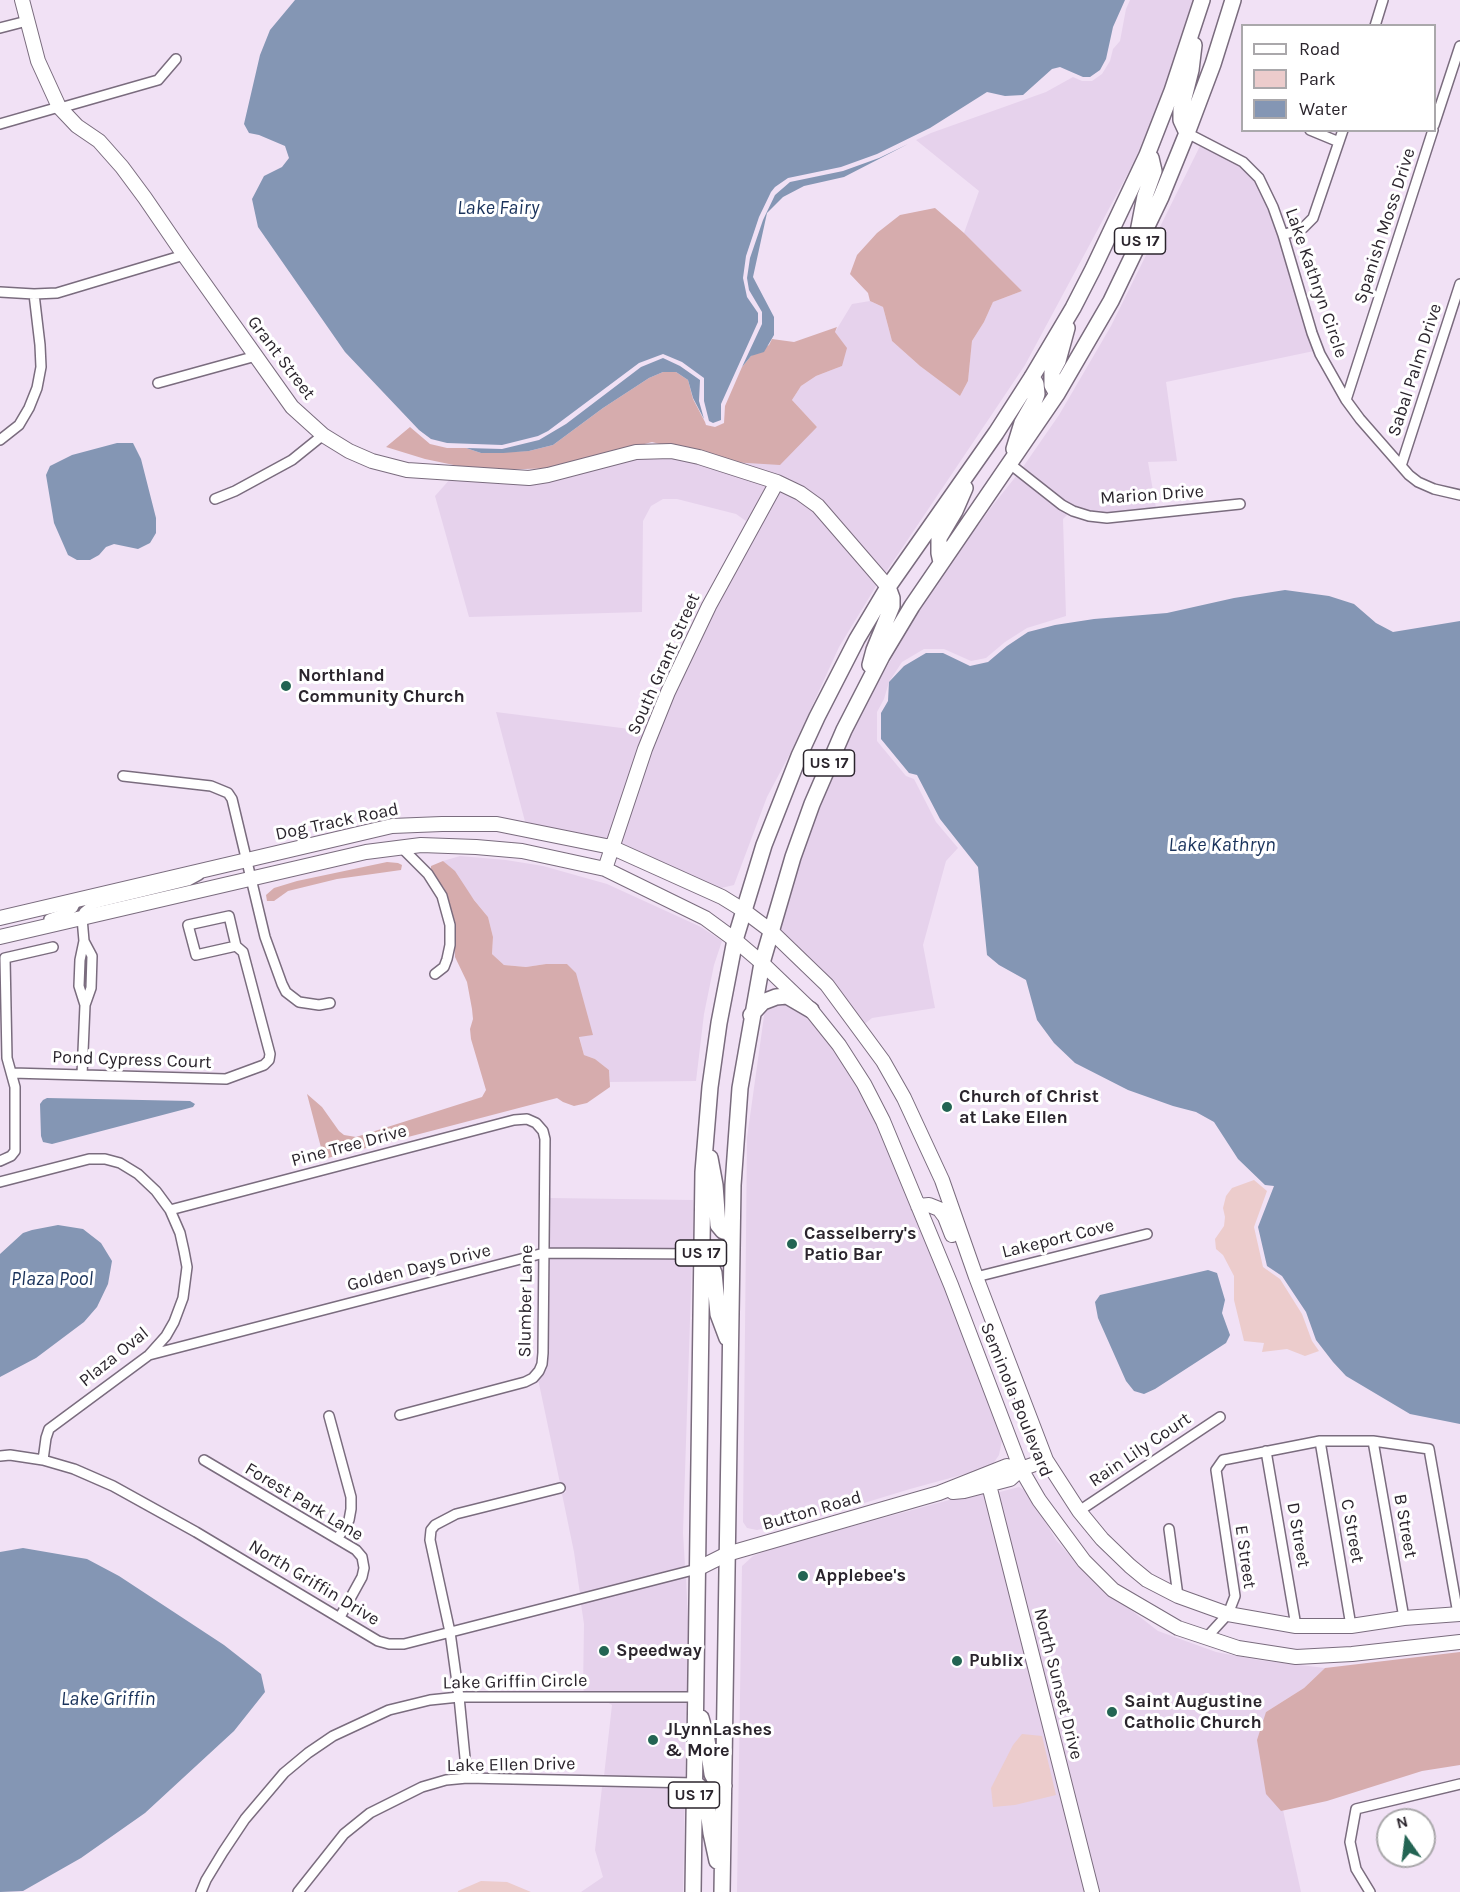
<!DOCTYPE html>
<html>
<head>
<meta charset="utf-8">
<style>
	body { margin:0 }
	#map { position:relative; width:1460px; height:1892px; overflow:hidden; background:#f1e1f5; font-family:Karla,sans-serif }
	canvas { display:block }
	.legend { position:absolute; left:1241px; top:24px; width:195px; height:108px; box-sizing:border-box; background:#fff; border:2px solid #aaa8ab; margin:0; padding:8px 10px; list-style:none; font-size:18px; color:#2b252d }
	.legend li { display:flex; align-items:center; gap:12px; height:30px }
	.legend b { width:30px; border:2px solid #aaa8ab }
	.north { position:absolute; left:1376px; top:1808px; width:60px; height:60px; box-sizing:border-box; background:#fff; border:2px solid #aaa8ab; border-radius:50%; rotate:346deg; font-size:16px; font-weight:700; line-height:24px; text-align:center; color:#2b252d }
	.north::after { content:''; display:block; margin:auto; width:21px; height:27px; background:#236453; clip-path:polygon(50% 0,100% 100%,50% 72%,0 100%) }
</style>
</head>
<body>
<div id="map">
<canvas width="1460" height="1892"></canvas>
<ul class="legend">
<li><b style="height:8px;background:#fff"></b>Road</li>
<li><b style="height:16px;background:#eccccc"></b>Park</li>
<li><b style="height:16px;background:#8496b4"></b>Water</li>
</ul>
<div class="north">N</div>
</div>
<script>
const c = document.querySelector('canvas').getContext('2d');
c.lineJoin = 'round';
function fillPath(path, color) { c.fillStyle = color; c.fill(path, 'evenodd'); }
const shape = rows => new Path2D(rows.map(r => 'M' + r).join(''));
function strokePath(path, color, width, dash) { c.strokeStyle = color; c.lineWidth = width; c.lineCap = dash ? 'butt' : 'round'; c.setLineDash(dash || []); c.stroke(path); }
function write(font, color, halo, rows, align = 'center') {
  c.font = font + ' Karla,sans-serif'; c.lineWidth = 6; c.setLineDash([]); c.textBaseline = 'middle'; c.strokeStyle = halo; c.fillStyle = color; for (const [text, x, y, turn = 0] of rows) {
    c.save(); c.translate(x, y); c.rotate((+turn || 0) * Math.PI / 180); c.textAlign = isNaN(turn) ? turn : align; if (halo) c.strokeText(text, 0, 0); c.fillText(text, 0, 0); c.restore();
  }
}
fillPath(shape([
	[1130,0,1193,0,1167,84,1133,164,1025,365,884,575,821,502,731,462,817,427,792,400,801,386,816,376,842,366,835,332,852,304,870,301,883,307,892,341,920,366,960,396,968,381,972,341,984,322,993,302,1022,291,964,233,979,191,916,140,931,133,1046,92,1073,77,1082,81,1092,81,1102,74,1110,61,1113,49,1120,41,1126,9],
	[1200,146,1241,167,1255,181,1261,191,1278,236,1314,351,1166,382,1177,461,1148,462,1156,508,1107,513,1090,511,1074,506,1064,500,1023,467,1059,415,1111,326],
	[671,456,698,462,770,485,705,603,611,847,527,829,496,712,645,731,703,602,746,521,736,514,677,499,663,499,651,506,643,521,642,612,469,617,435,496,451,478,530,483,637,457],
	[1017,475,1066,512,1067,515,1063,519,1066,616,1027,628,1005,642,986,658,971,661,944,649,924,649,902,662,889,682,884,699,877,712,877,741,906,776,914,779,936,822,958,848,946,861,923,945,935,1008,872,1018,862,1026,775,930,814,806,870,696,920,609,945,570,993,505],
	[779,489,798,498,815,510,878,583,839,647,793,748,767,797,734,885,717,889,618,842,672,694,714,608],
	[460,856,506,860,543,866,607,884,701,927,722,941,714,965,704,1014,696,1081,610,1082,609,1070,595,1059,584,1055,579,1036,592,1035,567,964,546,964,526,967,504,965,492,954,493,937,488,917,443,861],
	[787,1001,804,1012,831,1045,864,1096,897,1167,1003,1436,999,1455,993,1464,976,1471,910,1489,818,1517,757,1530,747,1528,743,1522,747,1138,765,1009,769,1006],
	[550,1198,693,1200,693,1249,549,1248],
	[549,1258,692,1260,683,1533,685,1566,580,1594,574,1552,562,1494,566,1492,564,1483,560,1483,538,1379,547,1366,548,1353],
	[1019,1487,1028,1492,1056,1540,1074,1560,1127,1607,1158,1631,1216,1652,1258,1660,1325,1668,1304,1688,1266,1712,1281,1811,1283,1810,1301,1892,1097,1892,996,1493],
	[987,1494,1087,1892,737,1892,742,1566,753,1556,773,1548,960,1497],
	[686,1577,688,1620,687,1692,586,1692,583,1690,584,1624,581,1604],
	[607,1702,686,1702,685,1778,604,1776,612,1705],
	[602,1787,685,1788,683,1892,581,1892,603,1877,595,1850]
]), '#e6d2ec');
fillPath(shape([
	[1254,1180,1267,1191,1254,1227,1263,1267,1280,1279,1302,1314,1312,1341,1319,1351,1305,1356,1287,1349,1262,1352,1264,1343,1244,1341,1234,1300,1234,1276,1223,1255,1216,1249,1215,1239,1224,1226,1225,1217,1223,1208,1226,1196,1232,1188],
	[1022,1734,1042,1736,1056,1795,1015,1805,993,1807,991,1788,1013,1745],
	[481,1881,507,1882,531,1892,458,1892,458,1891]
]), '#eccccc');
fillPath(shape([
	[935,208,964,233,1022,291,993,302,984,322,972,341,968,381,960,396,920,366,892,341,883,307,870,301,868,293,850,274,857,255,877,233,900,215],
	[837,327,835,332,847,348,842,366,816,376,801,386,792,400,817,427,780,465,731,462,652,442,555,468,495,470,473,469,425,459,386,447,410,427,430,444,447,448,466,448,481,453,529,451,553,445,603,408,649,378,663,372,676,372,688,380,693,399,705,422,706,425,715,427,724,423,725,406,742,367,751,356,769,345,772,339,794,342],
	[443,861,455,871,474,900,488,917,493,937,492,954,504,965,526,967,546,964,567,964,576,973,593,1035,579,1037,584,1055,595,1059,609,1070,610,1087,587,1103,574,1106,563,1102,557,1098,324,1159,307,1094,322,1107,339,1131,344,1135,356,1137,482,1097,486,1090,471,1039,470,1029,473,1019,472,1009,467,982,455,957,454,926,449,903,444,888,431,872,431,866],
	[387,862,398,863,402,865,401,870,337,879,288,891,274,901,267,901,266,895,274,888,297,881],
	[1460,1652,1460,1765,1422,1771,1327,1801,1281,1811,1266,1794,1257,1740,1266,1712,1304,1688,1325,1668]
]), '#d6acad');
fillPath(shape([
	[295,0,1125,0,1113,27,1106,59,1100,70,1090,77,1083,77,1060,67,1052,69,1023,95,1005,96,987,92,930,128,877,154,841,167,788,178,775,187,771,192,759,217,746,256,743,278,747,297,758,313,758,322,721,404,721,420,713,423,709,421,704,401,704,378,682,362,663,354,639,363,548,431,538,436,502,445,447,443,431,439,419,430,345,352,258,227,252,199,264,176,282,167,289,158,285,146,259,135,249,133,244,124,260,55,270,30],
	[908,144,844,177,804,186,783,197,767,213,753,277,774,317,774,335,764,352,751,356,742,367,762,324,762,312,749,290,747,278,750,258,763,220,775,195,790,182,843,171,879,158],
	[663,358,680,366,700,380,699,401,704,419,693,398,688,380,676,372,663,372,649,378,603,408,553,445,529,451,503,453,481,453,466,448,502,449,539,440,566,424,641,367],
	[117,443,133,443,141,459,156,518,156,533,150,543,138,549,114,544,106,547,99,555,90,560,77,560,68,555,54,523,46,475,50,466,72,455],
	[1285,590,1329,596,1354,604,1376,623,1393,632,1460,621,1460,1424,1410,1414,1346,1376,1333,1362,1316,1340,1306,1312,1282,1276,1267,1266,1258,1227,1274,1186,1265,1185,1238,1159,1214,1122,1196,1112,1173,1106,1128,1090,1075,1063,1054,1043,1037,1020,1026,980,999,965,987,955,978,867,940,819,917,775,909,773,881,739,881,713,888,701,889,682,904,666,926,653,943,653,970,666,988,662,1007,646,1028,632,1055,625,1094,619,1167,613,1234,598],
	[47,1098,190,1101,195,1104,193,1107,52,1144,43,1142,41,1136,40,1104,43,1100],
	[58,1225,83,1229,101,1243,112,1261,108,1284,97,1307,84,1322,36,1358,0,1377,0,1254,23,1233,32,1230],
	[1208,1270,1217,1273,1225,1300,1222,1313,1230,1335,1226,1343,1155,1389,1144,1394,1134,1391,1126,1381,1098,1318,1095,1302,1100,1295],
	[23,1548,87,1559,119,1576,224,1645,261,1674,265,1692,234,1731,145,1813,81,1858,23,1891,0,1892,0,1552]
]), '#8496b4');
const street = shape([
	[1375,26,1383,0],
	[0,28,27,21],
	[60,108,158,80,176,59],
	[0,124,59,107],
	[1434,125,1460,46],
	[1310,130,1339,142],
	[1187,133,1243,162,1259,178,1273,207,1283,235,1312,333,1320,354,1346,400,1360,419,1409,475,1418,482,1434,489,1460,495],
	[1283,235,1303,228,1313,218,1343,130],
	[0,292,34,294,57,293,184,255],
	[158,383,256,356],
	[1346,400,1433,130],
	[0,440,19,425,29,408,37,388,41,367,40,345,34,294],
	[1010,464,1062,505,1073,511,1089,516,1107,518,1240,504],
	[1401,466,1460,284],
	[215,499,235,491,292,460,323,435],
	[123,776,211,786,228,793,232,799,265,937,282,984,286,992,299,1002,319,1005,330,1003],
	[402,848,428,874,442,896,450,925,450,945,447,959,444,967,435,974],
	[49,919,68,912,73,908,77,900],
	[84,941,80,960,79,986,85,1005],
	[12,1073,226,1079,264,1065,269,1060,270,1054,243,952,236,946,229,916,188,925,196,955,236,946],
	[82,1075,85,1005,91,988,92,956,84,941,82,918,84,912,94,904,101,902,188,881,199,875],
	[0,1161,11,1156,15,1151,15,1087,7,1058,5,958,53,947],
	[0,1182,89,1159,105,1159,120,1163,138,1174,156,1191,170,1210,180,1233,184,1251,187,1267,183,1298,174,1322,166,1336,149,1355,49,1429,46,1438,43,1460],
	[170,1210,514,1120,527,1119,536,1123,543,1131,545,1139,543,1353,542,1364,539,1371,533,1378,525,1382,400,1415],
	[976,1277,1147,1234],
	[149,1355,544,1253,701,1254],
	[329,1416,351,1497,351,1509,349,1520,338,1538],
	[1320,1441,1351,1626],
	[1373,1441,1404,1618],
	[1266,1451,1296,1626],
	[0,1456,10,1455,43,1460,74,1469,113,1486,196,1532,378,1641,389,1644,404,1644,697,1569],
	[204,1460,356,1550,362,1557,364,1568,362,1577,340,1617],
	[1079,1511,1220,1417],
	[1169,1529,1178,1596],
	[1206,1638,1228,1614,1235,1596,1216,1470,1223,1460,1320,1441,1373,1441,1429,1449,1458,1614],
	[467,1778,459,1697,450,1632,430,1540,431,1530,435,1525,456,1514,560,1488],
	[201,1892,206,1880,223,1852,245,1819,284,1773,308,1753,333,1736,389,1710,430,1700,459,1697,695,1697],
	[298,1892,344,1834,370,1813,422,1787,446,1780,467,1778,695,1783],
	[1370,1892,1356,1869,1350,1842,1356,1809,1460,1784]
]);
const secondary = shape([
	[22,0,38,61,59,107,77,126,99,141,122,167,145,198,184,255,292,407,323,435,349,451,372,461,407,470,529,478,548,475,636,452,671,451,699,457,777,482,800,493,818,506,888,587],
	[605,869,645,749,668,692,709,606,777,482],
	[0,918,392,826,442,824,497,824,611,847,722,897,743,910,771,931,827,985,883,1061,904,1098,942,1180,976,1277,1046,1460,1079,1511,1102,1539,1130,1566,1147,1580,1178,1596,1228,1614,1296,1626,1351,1626,1404,1618,1460,1614],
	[0,937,366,852,421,845,476,847,522,851,605,869,705,918,735,940,762,963,811,1010,839,1045,864,1084,883,1121,951,1285,1021,1469,1039,1500,1084,1561,1113,1590,1178,1628,1238,1648,1296,1657,1352,1654,1460,1642],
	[918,1206,929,1205,939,1209,945,1217,952,1235],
	[989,1485,1092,1892],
	[953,1492,964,1491,1010,1479,1021,1469,1046,1460],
	[697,1569,727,1554,939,1493,1007,1466,1021,1469]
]);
const primary = shape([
	[1187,133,1181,120,1181,110,1191,70,1194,45],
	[1138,232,1145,196,1154,171,1151,158,1147,155],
	[1057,394,1052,385,1052,372,1058,361,1067,328],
	[1014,449,1022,423,1034,402,1037,394,1036,384,1032,377],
	[941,562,939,553,939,538,955,511,965,488],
	[870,665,874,650,892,606,892,598,888,587],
	[751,1015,763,1002,776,997,787,996,811,1010],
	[710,1158,715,1185,718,1225,723,1231,732,1233],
	[701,1254,710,1263,714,1273,718,1314,727,1338],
	[701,1718,707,1740,712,1774,716,1781,724,1786],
	[695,1783,701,1788,706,1795,711,1833,717,1861],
	[693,1892,703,1172,710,1087,719,1023,735,940,764,845,799,756,817,717,857,639,888,587,996,433,1032,377,1073,308,1093,269,1147,155,1172,91,1202,0],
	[722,1892,733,1185,740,1088,762,963,793,857,812,804,844,730,882,656,912,606,1057,394,1111,301,1161,197,1187,133,1213,64,1233,0]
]);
strokePath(street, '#7a6c7e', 12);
strokePath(secondary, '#7a6c7e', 16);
strokePath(primary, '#7a6c7e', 18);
strokePath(street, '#fff', 9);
strokePath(secondary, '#fff', 14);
strokePath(primary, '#fff', 15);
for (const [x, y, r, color] of [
	[286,686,6,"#236453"],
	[947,1107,6,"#236453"],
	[792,1244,6,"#236453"],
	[803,1576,6,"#236453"],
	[604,1651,6,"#236453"],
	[957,1661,6,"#236453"],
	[1112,1712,6,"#236453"],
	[653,1740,6,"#236453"]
]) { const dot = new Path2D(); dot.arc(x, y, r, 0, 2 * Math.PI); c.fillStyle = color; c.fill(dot); strokePath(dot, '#fff', 2); }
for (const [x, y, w] of [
	[1140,241,51],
	[829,763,51],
	[701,1253,51],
	[694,1795,51]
]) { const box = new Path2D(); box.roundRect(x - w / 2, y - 13, w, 26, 4.5); c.fillStyle = '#fff'; c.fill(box); strokePath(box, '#2b252d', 1.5); }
write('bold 16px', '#2b252d', null, [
	["US 17",1140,241],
	["US 17",829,763],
	["US 17",701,1253],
	["US 17",694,1795]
]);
write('18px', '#2b252d', '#fff', [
	["Spanish Moss Drive",1385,226,-72],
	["Lake Kathryn Circle",1316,283,71],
	["Grant Street",281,358,53],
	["Sabal Palm Drive",1415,370,-72],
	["Marion Drive",1152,495,-4],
	["South Grant Street",664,664,-66],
	["Dog Track Road",337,822,-12],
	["Pond Cypress Court",132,1060,2],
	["Pine Tree Drive",349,1146,-15],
	["Lakeport Cove",1058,1239,-14],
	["Golden Days Drive",419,1268,-14],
	["Slumber Lane",526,1301,-89],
	["Plaza Oval",114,1357,-39],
	["Seminola Boulevard",1016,1400,68],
	["Rain Lily Court",1140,1450,-34],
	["Forest Park Lane",304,1502,31],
	["Button Road",812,1511,-16],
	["B Street",1405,1526,80],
	["C Street",1352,1531,80],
	["D Street",1298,1535,80],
	["E Street",1245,1557,82],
	["North Griffin Drive",314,1583,31],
	["Lake Griffin Circle",515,1682,-1],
	["North Sunset Drive",1058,1684,76],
	["Lake Ellen Drive",511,1765,-1]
]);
write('bold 18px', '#2b252d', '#fff', [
	["Northland",298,676],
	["Community Church",298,697],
	["Church of Christ",959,1097],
	["at Lake Ellen",959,1118],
	["Casselberry's",804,1234],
	["Patio Bar",804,1255],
	["Applebee's",815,1576],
	["Speedway",616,1651],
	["Publix",969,1661],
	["Saint Augustine",1124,1702],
	["Catholic Church",1124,1723],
	["JLynnLashes",665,1730],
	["& More",665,1751]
], 'left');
write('italic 20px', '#19325b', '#fff', [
	["Lake Fairy",498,208],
	["Lake Kathryn",1222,845],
	["Plaza Pool",52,1279],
	["Lake Griffin",108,1699]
]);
</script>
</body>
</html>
